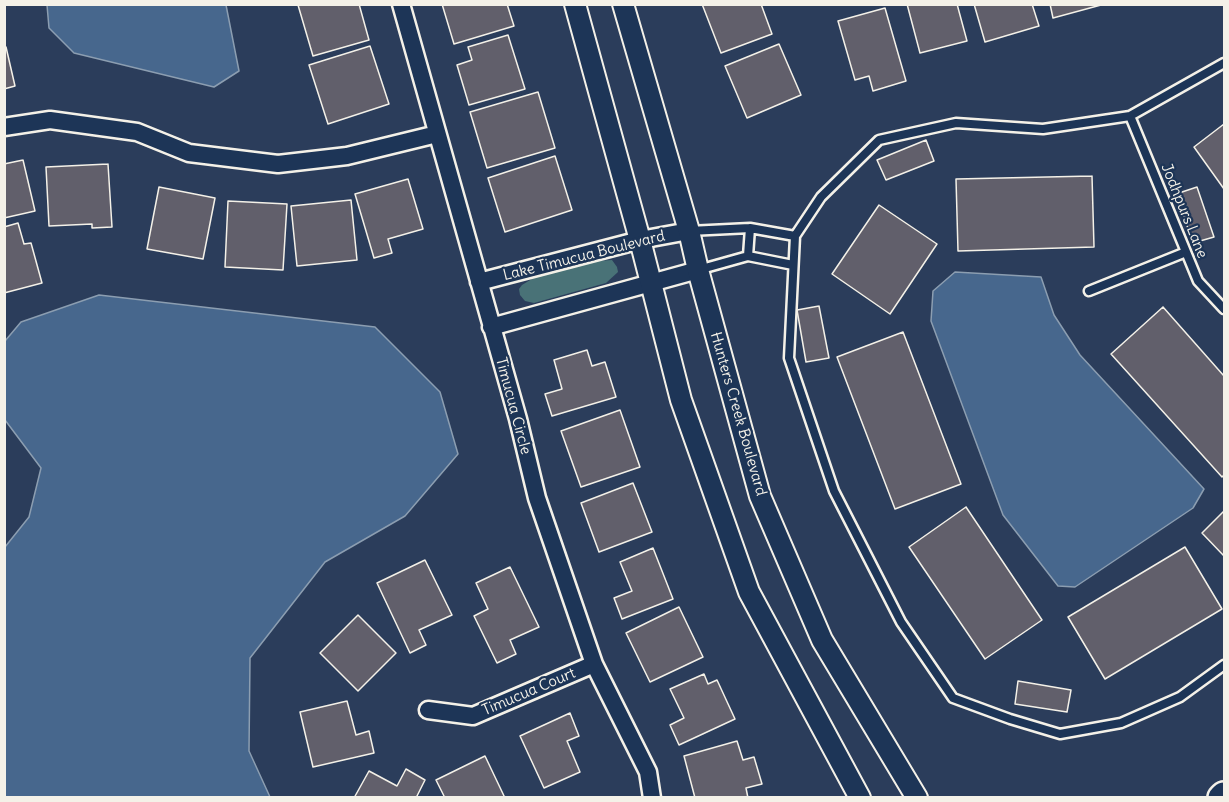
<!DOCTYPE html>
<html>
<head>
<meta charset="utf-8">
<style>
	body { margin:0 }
	#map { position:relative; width:1229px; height:802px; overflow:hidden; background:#2b3d5b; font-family:Delius,sans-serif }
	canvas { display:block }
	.frame { position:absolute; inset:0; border:6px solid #f4f1e8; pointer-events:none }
</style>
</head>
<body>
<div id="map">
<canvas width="1229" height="802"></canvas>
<div class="frame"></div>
</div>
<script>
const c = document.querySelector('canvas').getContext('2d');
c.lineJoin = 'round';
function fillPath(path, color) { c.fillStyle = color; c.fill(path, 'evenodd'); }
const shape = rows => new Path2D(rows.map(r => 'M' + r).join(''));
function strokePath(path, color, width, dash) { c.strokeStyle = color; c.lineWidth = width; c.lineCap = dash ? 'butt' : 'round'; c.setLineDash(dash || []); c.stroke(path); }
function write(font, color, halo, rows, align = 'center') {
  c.font = font + ' Delius,sans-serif'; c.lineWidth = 4.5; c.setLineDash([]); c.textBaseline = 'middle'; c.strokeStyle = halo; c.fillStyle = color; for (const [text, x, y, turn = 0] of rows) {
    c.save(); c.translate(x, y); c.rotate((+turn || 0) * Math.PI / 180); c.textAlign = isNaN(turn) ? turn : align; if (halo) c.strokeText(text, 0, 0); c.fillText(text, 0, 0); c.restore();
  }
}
fillPath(shape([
	[612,260,617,267,618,272,606,283,534,303,525,301,520,295,519,289,522,285,535,277,597,261]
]), '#497277');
const water = shape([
	[47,5,226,5,239,71,214,87,74,53,49,28,47,5],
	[955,272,1041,277,1054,315,1080,355,1204,489,1193,508,1075,587,1058,586,1003,515,931,321,933,291,955,272],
	[99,295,375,327,440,392,458,454,405,516,325,562,250,658,249,751,270,797,5,797,5,547,29,517,41,468,5,420,5,341,21,322,99,295]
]);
fillPath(water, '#47678d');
strokePath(water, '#8c9eb1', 1.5);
const building = shape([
	[359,4,369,40,313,56,298,5,359,4],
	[442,4,507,4,514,26,454,44,442,4],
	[702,4,761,4,772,34,721,53,702,4],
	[907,4,957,4,967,41,920,53,907,4],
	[974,4,1032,4,1039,26,985,42,974,4],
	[1050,4,1101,4,1101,5,1053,18,1050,4],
	[885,8,906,81,873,91,869,76,855,80,838,21,885,8],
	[508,35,525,89,469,105,457,65,472,60,468,47,508,35],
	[779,44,801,95,747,118,725,66,779,44],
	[370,46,389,104,328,124,309,65,370,46],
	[6,47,15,86,4,89,4,48,6,47],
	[538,92,555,148,487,168,470,112,538,92],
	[1224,124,1224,189,1194,147,1224,124],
	[926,140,934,161,886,180,877,160,926,140],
	[555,156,572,210,505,232,488,178,555,156],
	[23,160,35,211,4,218,4,164,23,160],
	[108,164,112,227,92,228,92,224,49,226,46,167,108,164],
	[1092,176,1094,247,958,251,956,179,1092,176],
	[408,179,423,229,388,239,392,253,374,258,355,194,408,179],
	[159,187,215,198,203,259,147,249,159,187],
	[1197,187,1214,237,1193,243,1176,194,1197,187],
	[351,200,357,260,297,266,291,206,351,200],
	[228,201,287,204,283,270,225,267,228,201],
	[879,205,937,244,890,314,832,274,879,205],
	[18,223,24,244,31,243,42,283,4,293,4,227,18,223],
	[819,306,829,358,806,362,797,310,819,306],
	[1163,307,1224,376,1224,475,1222,477,1111,354,1163,307],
	[903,332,961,484,895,509,837,357,903,332],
	[587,350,592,366,605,362,616,397,552,416,545,394,562,389,554,360,587,350],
	[620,410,640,467,581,487,561,431,620,410],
	[633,483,652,532,599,552,581,503,633,483],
	[966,507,1042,620,985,659,909,547,966,507],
	[1224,511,1224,556,1202,533,1224,511],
	[1185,547,1222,609,1105,679,1068,617,1185,547],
	[653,548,673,599,622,619,614,598,632,591,620,562,653,548],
	[425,560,452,615,419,630,426,645,410,653,377,583,425,560],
	[510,567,539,627,510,640,516,654,497,663,474,616,488,609,476,583,510,567],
	[679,607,703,657,650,682,626,633,679,607],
	[358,615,396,653,358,691,320,653,358,615],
	[704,674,708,684,717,680,735,719,679,745,670,725,684,718,670,689,704,674],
	[1018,681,1071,690,1067,712,1015,704,1018,681],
	[347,701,356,735,369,731,374,753,313,767,300,712,347,701],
	[570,713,579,736,567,741,580,772,544,788,520,736,570,713],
	[737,741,743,760,754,757,762,784,746,788,748,798,695,798,684,756,737,741],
	[485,756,505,798,445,798,436,780,485,756],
	[406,769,425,780,416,798,354,798,369,771,397,786,406,769]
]);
fillPath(building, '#615f6b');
strokePath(building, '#f4f1e8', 1.5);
const service = shape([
	[1224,63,1130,116,1043,129,956,123,879,140,821,197,795,236,789,358,834,491,901,622,953,698,1010,719,1060,734,1121,723,1180,697,1224,665],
	[1130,116,1198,281,1224,309],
	[689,231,750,228,795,236],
	[748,256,750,228],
	[698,270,748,256,793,265],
	[1089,291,1186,252]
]);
const minor = shape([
	[401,4,518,419,537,498,594,664,648,772,652,798],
	[4,127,50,120,137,132,189,153,278,164,347,156,437,134],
	[479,282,640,240,689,231],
	[491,327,698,270],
	[428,710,473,716,594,664]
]);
const tertiary = shape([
	[575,4,640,240,681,400,749,592,860,798],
	[623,4,689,231,698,270,760,496,822,640,917,798]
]);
const trunk = shape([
	[1222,798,1224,796]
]);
strokePath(service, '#f4f1e8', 13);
strokePath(minor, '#f4f1e8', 21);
strokePath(tertiary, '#f4f1e8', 24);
strokePath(trunk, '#f4f1e8', 32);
strokePath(service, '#1d3557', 8);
strokePath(minor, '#1d3557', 16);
strokePath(tertiary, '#1d3557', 20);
strokePath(trunk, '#1d3557', 27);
write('15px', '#f4f1e8', '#1d3557', [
	["Jodhpurs Lane",1184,211,68],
	["Lake Timucua Boulevard",584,256,-14],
	["Timucua Circle",513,406,75],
	["Hunters Creek Boulevard",738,414,74],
	["Timucua Court",529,692,-23]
]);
</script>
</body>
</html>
